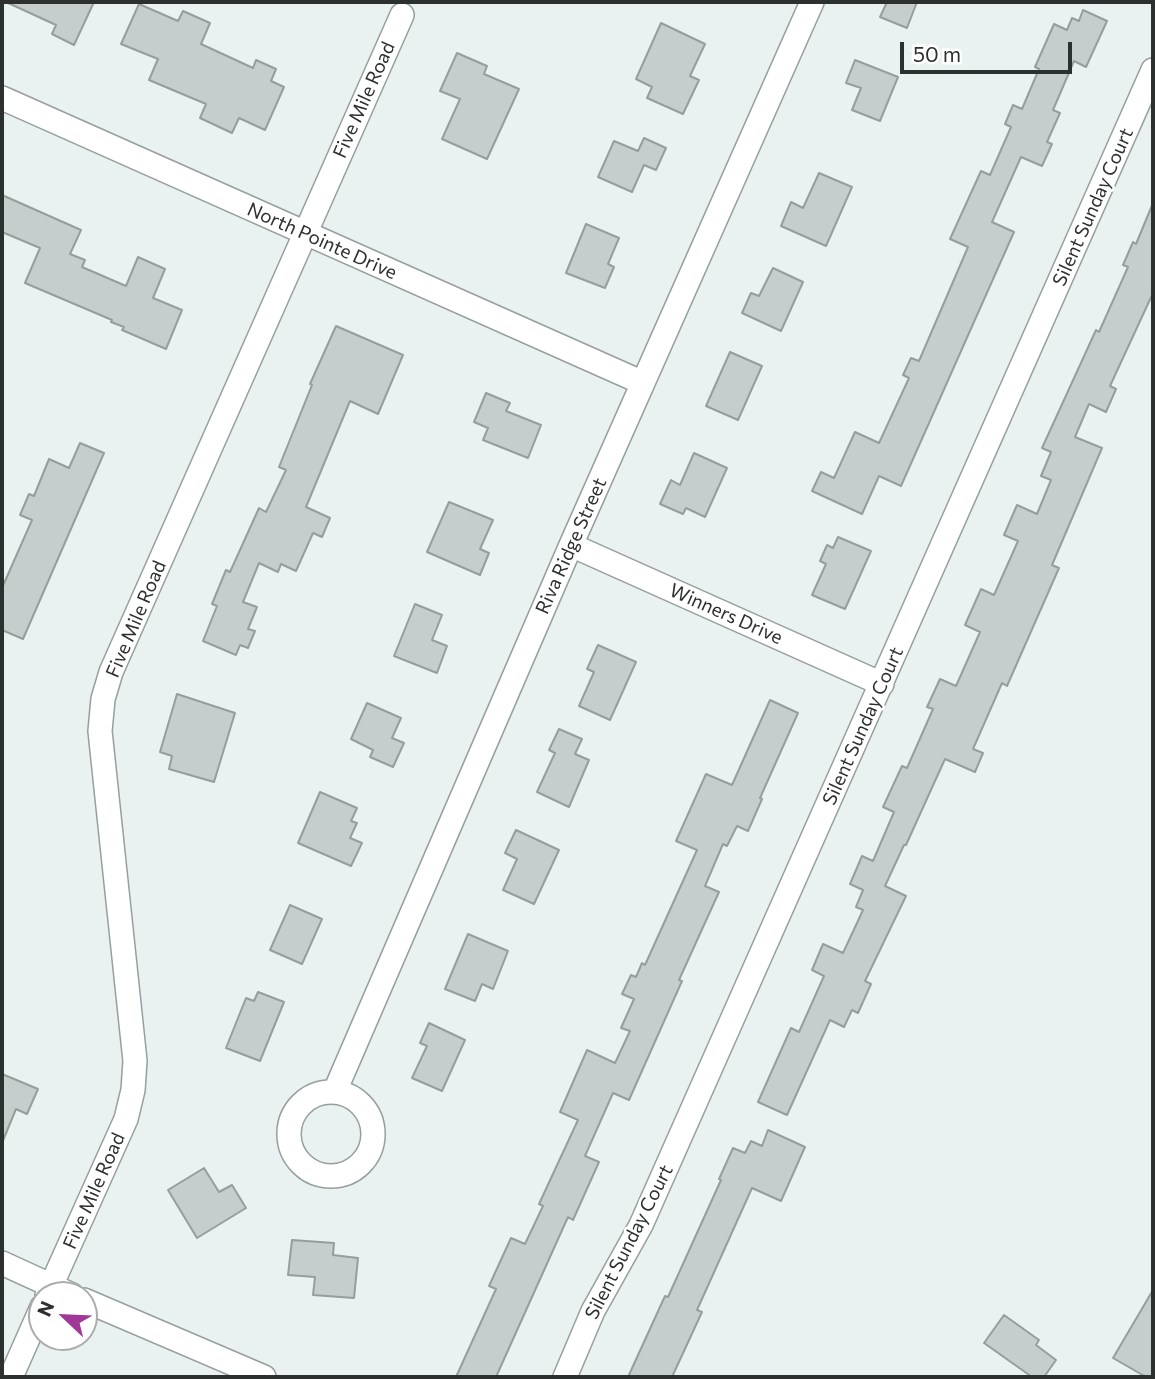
<!DOCTYPE html>
<html>
<head>
<meta charset="utf-8">
<style>
  body { margin:0 }
  #map { position:relative; width:1155px; height:1379px; overflow:hidden; background:#e9f2f0; font-family:Commissioner,sans-serif }
  canvas { display:block }
  .frame { position:absolute; inset:0; border:4px solid #2c302f; pointer-events:none }
  .north { position:absolute; left:28px; top:1281px; width:70px; height:70px; box-sizing:border-box; background:#fff; border:2px solid #abacac; border-radius:50%; rotate:293deg; font-size:19px; font-weight:700; line-height:28px; text-align:center; color:#2c302f }
  .north::after { content:''; display:block; margin:auto; width:24px; height:32px; background:#a03799; clip-path:polygon(50% 0,100% 100%,50% 72%,0 100%) }
  .scale { position:absolute; left:900px; top:42px; width:172px; height:32px; box-sizing:border-box; border:4px solid #2c302f; border-top:0; padding-left:9px; font-size:21px; line-height:24px; white-space:nowrap; color:#2c302f; -webkit-text-stroke:5px #fff; paint-order:stroke }
</style>
</head>
<body>
<div id="map">
<canvas width="1155" height="1379"></canvas>
<div class="frame"></div>
<div class="north">N</div>
<div class="scale">50 m</div>
</div>
<script>
const ctx = document.querySelector('canvas').getContext('2d');
ctx.lineJoin = 'round';
function fillPath(path, color) {
  ctx.fillStyle = color;
  ctx.fill(path, 'evenodd');
}
function strokePath(path, color, width, dash) {
  ctx.strokeStyle = color;
  ctx.lineWidth = width;
  ctx.lineCap = dash ? 'butt' : 'round';
  ctx.setLineDash(dash || []);
  ctx.stroke(path);
}
function drawText(font, color, halo, rows, align = 'center') {
  ctx.font = font + ' Commissioner,sans-serif';
  ctx.lineWidth = 5;
  ctx.setLineDash([]);
  ctx.textBaseline = 'middle';
  ctx.strokeStyle = halo;
  ctx.fillStyle = color;
  for (const [text, x, y, turn = 0] of rows) {
    ctx.save();
    ctx.translate(x, y);
    ctx.rotate((+turn || 0) * Math.PI / 180);
    ctx.textAlign = isNaN(turn) ? turn : align;
    if (halo) ctx.strokeText(text, 0, 0);
    ctx.fillText(text, 0, 0);
    ctx.restore();
  }
}
const building = new Path2D(`
  M 6,2 L 94,2 L 74,45 L 52,34 L 56,25 Z
  M 887,2 L 917,2 L 907,28 L 880,17 Z
  M 139,4 L 178,21 L 183,11 L 210,23 L 201,44 L 253,68 L 256,60 L 276,69 L 271,81 L 284,87 L 265,130 L 239,118 L 232,133 L 200,118 L 206,104 L 149,80 L 158,59 L 121,44 Z
  M 1083,10 L 1107,21 L 1086,67 L 1074,61 L 1053,110 L 1060,113 L 1047,142 L 1052,144 L 1042,166 L 1021,157 L 992,222 L 1014,232 L 901,486 L 879,476 L 862,514 L 812,491 L 821,472 L 834,478 L 855,432 L 879,443 L 909,378 L 903,375 L 911,358 L 919,361 L 968,247 L 950,239 L 981,171 L 990,175 L 1011,127 L 1005,124 L 1013,105 L 1022,109 L 1039,69 L 1035,67 L 1054,24 L 1067,30 L 1072,18 L 1079,21 Z
  M 661,23 L 705,44 L 690,76 L 699,80 L 683,114 L 647,98 L 652,87 L 636,79 Z
  M 457,53 L 487,66 L 484,74 L 519,89 L 487,159 L 442,139 L 460,99 L 440,91 Z
  M 855,60 L 898,77 L 880,121 L 852,110 L 861,88 L 846,83 Z
  M 644,138 L 666,148 L 656,170 L 644,165 L 632,192 L 598,177 L 614,141 L 638,151 Z
  M 819,173 L 852,187 L 826,246 L 781,226 L 791,202 L 803,208 Z
  M 2,195 L 81,230 L 70,254 L 85,260 L 82,267 L 126,286 L 138,257 L 165,269 L 153,298 L 182,310 L 166,349 L 122,330 L 124,327 L 111,322 L 112,320 L 25,283 L 40,248 L 2,232 Z
  M 1153,203 L 1153,293 L 1110,386 L 1116,389 L 1106,412 L 1089,404 L 1075,437 L 1102,448 L 1052,565 L 1059,568 L 1007,686 L 1002,683 L 973,749 L 983,753 L 975,772 L 945,759 L 906,845 L 904,845 L 885,886 L 906,896 L 865,981 L 871,984 L 858,1013 L 852,1010 L 844,1027 L 830,1020 L 787,1115 L 758,1102 L 791,1028 L 799,1032 L 824,976 L 812,970 L 823,944 L 843,953 L 863,910 L 856,907 L 863,890 L 850,884 L 862,856 L 873,861 L 894,812 L 883,807 L 902,766 L 907,768 L 933,709 L 927,707 L 940,679 L 956,686 L 980,632 L 965,625 L 981,589 L 994,595 L 1018,541 L 1004,535 L 1017,505 L 1037,514 L 1051,480 L 1041,476 L 1051,452 L 1042,448 L 1096,330 L 1099,332 L 1128,267 L 1123,265 L 1133,242 L 1136,244 Z
  M 586,224 L 619,238 L 608,264 L 614,267 L 605,288 L 566,273 Z
  M 773,268 L 803,282 L 781,331 L 742,313 L 751,293 L 759,296 Z
  M 336,326 L 403,355 L 378,414 L 350,401 L 306,507 L 330,518 L 322,537 L 313,533 L 296,571 L 281,564 L 278,572 L 259,563 L 243,602 L 257,607 L 248,629 L 255,631 L 248,648 L 240,645 L 236,655 L 203,641 L 217,606 L 212,604 L 226,570 L 230,572 L 259,508 L 266,512 L 286,470 L 279,467 L 312,385 L 310,384 Z
  M 730,352 L 762,366 L 738,420 L 706,406 Z
  M 486,393 L 510,403 L 506,411 L 541,425 L 528,458 L 483,440 L 488,428 L 474,422 Z
  M 80,443 L 104,453 L 23,639 L 2,630 L 2,588 L 32,520 L 20,515 L 29,494 L 34,496 L 49,459 L 69,468 Z
  M 694,453 L 727,468 L 705,517 L 686,508 L 683,514 L 660,504 L 671,480 L 680,485 Z
  M 449,502 L 493,520 L 480,549 L 489,553 L 480,575 L 427,552 Z
  M 838,537 L 871,551 L 845,609 L 812,595 L 826,564 L 820,561 L 827,545 L 833,548 Z
  M 415,604 L 442,615 L 432,640 L 447,646 L 437,673 L 394,656 Z
  M 598,645 L 636,662 L 610,720 L 579,706 L 594,672 L 587,669 Z
  M 177,694 L 235,713 L 214,782 L 169,769 L 172,756 L 160,752 Z
  M 770,700 L 798,713 L 760,798 L 762,799 L 748,831 L 737,826 L 727,846 L 723,844 L 705,886 L 719,892 L 679,980 L 682,981 L 629,1100 L 613,1093 L 585,1156 L 599,1162 L 573,1220 L 568,1217 L 496,1377 L 456,1377 L 496,1289 L 489,1286 L 511,1238 L 525,1244 L 543,1206 L 539,1204 L 578,1120 L 560,1112 L 587,1050 L 615,1063 L 630,1031 L 621,1028 L 634,999 L 622,994 L 631,975 L 636,977 L 642,963 L 645,965 L 697,850 L 676,841 L 706,774 L 732,785 Z
  M 367,703 L 401,718 L 392,738 L 404,743 L 393,767 L 370,757 L 373,750 L 351,739 Z
  M 559,729 L 582,739 L 575,754 L 589,760 L 569,807 L 537,792 L 555,753 L 549,750 Z
  M 320,792 L 357,808 L 351,821 L 357,823 L 350,838 L 362,843 L 351,866 L 298,843 Z
  M 516,830 L 559,850 L 534,904 L 503,890 L 517,859 L 505,853 Z
  M 290,905 L 322,919 L 302,964 L 270,950 Z
  M 468,934 L 508,951 L 493,989 L 482,984 L 475,1001 L 445,989 Z
  M 258,992 L 284,1002 L 260,1061 L 226,1048 L 246,998 L 254,1001 Z
  M 429,1023 L 465,1040 L 442,1091 L 412,1078 L 427,1046 L 420,1043 Z
  M 2,1074 L 38,1089 L 27,1114 L 16,1109 L 2,1143 Z
  M 768,1130 L 805,1147 L 781,1201 L 752,1188 L 697,1310 L 702,1312 L 672,1377 L 628,1377 L 665,1296 L 668,1297 L 721,1180 L 719,1179 L 733,1148 L 745,1153 L 751,1141 L 762,1146 Z
  M 204,1168 L 219,1192 L 232,1185 L 246,1208 L 197,1238 L 168,1190 Z
  M 292,1240 L 334,1243 L 333,1255 L 358,1258 L 354,1298 L 313,1295 L 315,1277 L 288,1275 Z
  M 1153,1290 L 1153,1377 L 1146,1377 L 1113,1358 Z
  M 1004,1315 L 1039,1340 L 1036,1345 L 1056,1360 L 1044,1377 L 1032,1377 L 984,1343 Z`);
const street = new Path2D(`
  M 2,98 L 643,383
  M 571,545 L 882,684
  M 335,1091 L 571,545 L 812,2
  M289 1134a42 42 0 1 1 84 0a42 42 0 1 1-84 0Z
  M 2,1263 L 72,1295
  M 47,1295 L 126,1119 L 133,1090 L 135,1061 L 100,731 L 103,699 L 111,672 L 402,15
  M 84,1300 L 264,1377
  M 11,1377 L 42,1307
  M 565,1377 L 593,1311 L 641,1225 L 1153,70`);
const streetNames = [
  ["Five Mile Road",364,100,-66],
  ["Silent Sunday Court",1093,207,-66],
  ["North Pointe Drive",322,241,24],
  ["Riva Ridge Street",571,546,-66],
  ["Winners Drive",726,614,24],
  ["Five Mile Road",136,619,-67],
  ["Silent Sunday Court",863,726,-66],
  ["Five Mile Road",94,1191,-66],
  ["Silent Sunday Court",629,1242,-63]
];
fillPath(building, '#c5cecc');
strokePath(building, '#969e9c', 2);
strokePath(street, '#969f9d', 26);
strokePath(street, '#fff', 23);
drawText('19px', '#2c302f', '#fff', streetNames);
</script>
</body>
</html>
